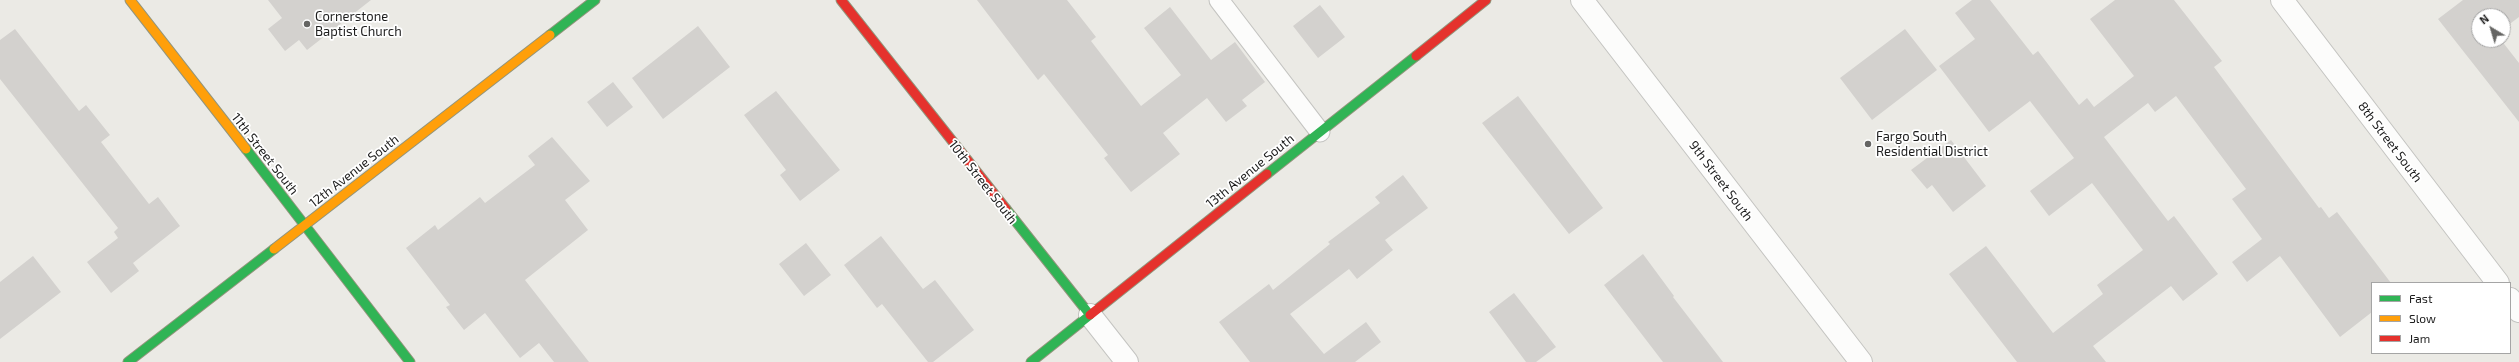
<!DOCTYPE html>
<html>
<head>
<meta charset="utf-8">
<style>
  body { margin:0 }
  #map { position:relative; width:2519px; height:362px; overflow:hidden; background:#ebeae5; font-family:"Exo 2",sans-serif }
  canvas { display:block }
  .legend { position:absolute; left:2371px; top:282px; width:140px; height:72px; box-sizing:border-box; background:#fff; border:1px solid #a5a5a5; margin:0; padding:5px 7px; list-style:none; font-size:12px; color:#1d1d1d }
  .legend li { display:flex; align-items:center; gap:8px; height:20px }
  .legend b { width:20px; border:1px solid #a5a5a5 }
  .north { position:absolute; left:2471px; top:8px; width:40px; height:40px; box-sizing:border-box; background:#fff; border:1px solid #a5a5a5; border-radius:50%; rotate:322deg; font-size:11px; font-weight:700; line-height:16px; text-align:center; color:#1d1d1d }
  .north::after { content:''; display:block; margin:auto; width:14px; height:18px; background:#656563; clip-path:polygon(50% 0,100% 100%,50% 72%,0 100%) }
</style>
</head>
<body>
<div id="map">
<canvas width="2519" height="362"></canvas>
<ul class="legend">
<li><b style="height:5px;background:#30b455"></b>Fast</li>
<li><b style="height:5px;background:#ff9f0a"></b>Slow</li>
<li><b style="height:5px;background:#e5322d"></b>Jam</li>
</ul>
<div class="north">N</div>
</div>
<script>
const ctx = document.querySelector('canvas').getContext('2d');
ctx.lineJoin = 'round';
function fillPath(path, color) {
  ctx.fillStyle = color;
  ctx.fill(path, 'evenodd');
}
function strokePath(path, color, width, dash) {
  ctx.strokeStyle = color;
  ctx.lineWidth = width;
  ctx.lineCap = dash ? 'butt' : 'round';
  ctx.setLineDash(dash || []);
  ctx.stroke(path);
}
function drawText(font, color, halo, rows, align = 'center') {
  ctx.font = font + ' "Exo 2",sans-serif';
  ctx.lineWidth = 3.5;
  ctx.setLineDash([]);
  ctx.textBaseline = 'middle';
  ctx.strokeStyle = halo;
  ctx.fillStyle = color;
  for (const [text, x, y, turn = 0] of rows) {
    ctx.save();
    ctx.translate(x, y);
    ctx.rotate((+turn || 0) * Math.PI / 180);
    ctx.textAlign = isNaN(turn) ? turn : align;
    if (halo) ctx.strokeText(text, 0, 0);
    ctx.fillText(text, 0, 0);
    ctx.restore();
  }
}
const building = new Path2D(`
  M 268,0 L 371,0 L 307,50 L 299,40 L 285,51 L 268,29 L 282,18 Z
  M 977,0 L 1067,0 L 1096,37 L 1091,41 L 1141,106 L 1181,75 L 1144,28 L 1170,7 L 1211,60 L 1235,42 L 1265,82 L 1242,100 L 1247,106 L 1226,122 L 1207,98 L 1163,133 L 1180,154 L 1131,192 L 1104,158 L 1108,155 L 1044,74 L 1038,80 Z
  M 1972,0 L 1990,0 L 2033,55 L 2038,51 L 2079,105 L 2087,98 L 2094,107 L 2134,76 L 2090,19 L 2115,0 L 2174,0 L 2222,61 L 2214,67 L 2319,208 L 2321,207 L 2329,218 L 2337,212 L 2391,283 L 2372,283 L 2372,312 L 2340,337 L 2280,256 L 2247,282 L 2232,262 L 2262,239 L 2232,199 L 2246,189 L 2176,96 L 2155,112 L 2148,103 L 2104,137 L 2168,221 L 2174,216 L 2218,274 L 2183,301 L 2171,286 L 2093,346 L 2106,362 L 2017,362 L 1949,274 L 1986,246 L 2053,333 L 2103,294 L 2097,285 L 2143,250 L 2092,183 L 2049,216 L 2030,191 L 2074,158 L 2030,101 L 1989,132 L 1939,66 L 1975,39 L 1955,13 Z
  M 2463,0 L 2519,0 L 2519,17 L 2503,29 L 2503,16 L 2479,16 L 2479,40 L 2501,40 L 2519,63 L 2519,122 L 2438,19 Z
  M 1320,5 L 1345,37 L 1318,58 L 1293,26 Z
  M 698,26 L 730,67 L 663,119 L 632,78 Z
  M 15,29 L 79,111 L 86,105 L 110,135 L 101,142 L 149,204 L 158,197 L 180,226 L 133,263 L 139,271 L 111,293 L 87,262 L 118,238 L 114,232 L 118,228 L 0,79 L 0,40 Z
  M 1905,29 L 1937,70 L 1872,120 L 1840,78 Z
  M 613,82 L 633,107 L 607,127 L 587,102 Z
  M 776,91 L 840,170 L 800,201 L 780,175 L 786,170 L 744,115 Z
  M 1518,96 L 1603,208 L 1569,234 L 1482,123 Z
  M 552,137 L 590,181 L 565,200 L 588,230 L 525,280 L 589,362 L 554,362 L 539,343 L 520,358 L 485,313 L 464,330 L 446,307 L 450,305 L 406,248 L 435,225 L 438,230 L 480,197 L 485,203 L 535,165 L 528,156 Z
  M 1951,140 L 1986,186 L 1953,212 L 1932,185 L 1927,189 L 1911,170 Z
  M 1403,175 L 1428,208 L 1385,240 L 1393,250 L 1357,279 L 1349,269 L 1290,314 L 1324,354 L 1366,322 L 1381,342 L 1355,362 L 1250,362 L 1219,322 L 1269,284 L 1273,290 L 1330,244 L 1328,242 L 1380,203 L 1375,197 Z
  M 881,236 L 923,289 L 935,280 L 974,330 L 933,362 L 928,362 L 882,304 L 877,308 L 844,265 Z
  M 806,243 L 831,275 L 804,296 L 779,264 Z
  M 1643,254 L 1674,296 L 1673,297 L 1723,362 L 1663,362 L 1604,285 Z
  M 33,256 L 61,292 L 0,339 L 0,282 Z
  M 1514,293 L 1556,347 L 1536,362 L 1526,362 L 1489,312 Z`);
const lane = new Path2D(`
  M 1219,0 L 1320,132`);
const street = new Path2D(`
  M 1582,0 L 1861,362
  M 2282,0 L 2498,283
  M 2510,299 L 2519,311
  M 1090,315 L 1127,362`);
const fast = new Path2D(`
  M 550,35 L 595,0
  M 246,149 L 410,362
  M 1267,174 L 1416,56
  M 1006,209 L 1090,315 L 1031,362
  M 128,362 L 274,249`);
const slow = new Path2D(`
  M 130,0 L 246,149
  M 274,249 L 550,35`);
const jam = new Path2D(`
  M 841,0 L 1006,209
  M 1416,56 L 1486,0
  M 1090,315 L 1267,174`);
const markers = [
  [307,24,4,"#656563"],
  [1868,144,4,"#656563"]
];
const poiNames = [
  ["Cornerstone",315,17],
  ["Baptist Church",315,32],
  ["Fargo South",1876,137],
  ["Residential District",1876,152]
];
const streetNames = [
  ["8th Street South",2390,142,53],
  ["11th Street South",265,154,52],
  ["12th Avenue South",354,171,-38],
  ["13th Avenue South",1250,171,-39],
  ["9th Street South",1721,181,53],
  ["10th Street South",983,182,52]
];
fillPath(building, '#d3d1ce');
strokePath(lane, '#c4c4c1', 21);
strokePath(street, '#c4c4c1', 24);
strokePath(fast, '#92957c', 11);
strokePath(slow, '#92957c', 11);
strokePath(jam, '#92957c', 11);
strokePath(lane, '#fcfcfb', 19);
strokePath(street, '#fcfcfb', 22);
strokePath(fast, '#30b455', 9);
strokePath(slow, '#ff9f0a', 9);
strokePath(jam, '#e5322d', 9);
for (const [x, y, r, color] of markers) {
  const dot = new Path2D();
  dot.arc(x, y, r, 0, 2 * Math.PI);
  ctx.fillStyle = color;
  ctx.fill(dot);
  strokePath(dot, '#fff', 1.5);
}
drawText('13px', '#1d1d1d', '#fff', poiNames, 'left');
drawText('13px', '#1d1d1d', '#fff', streetNames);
</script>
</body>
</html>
